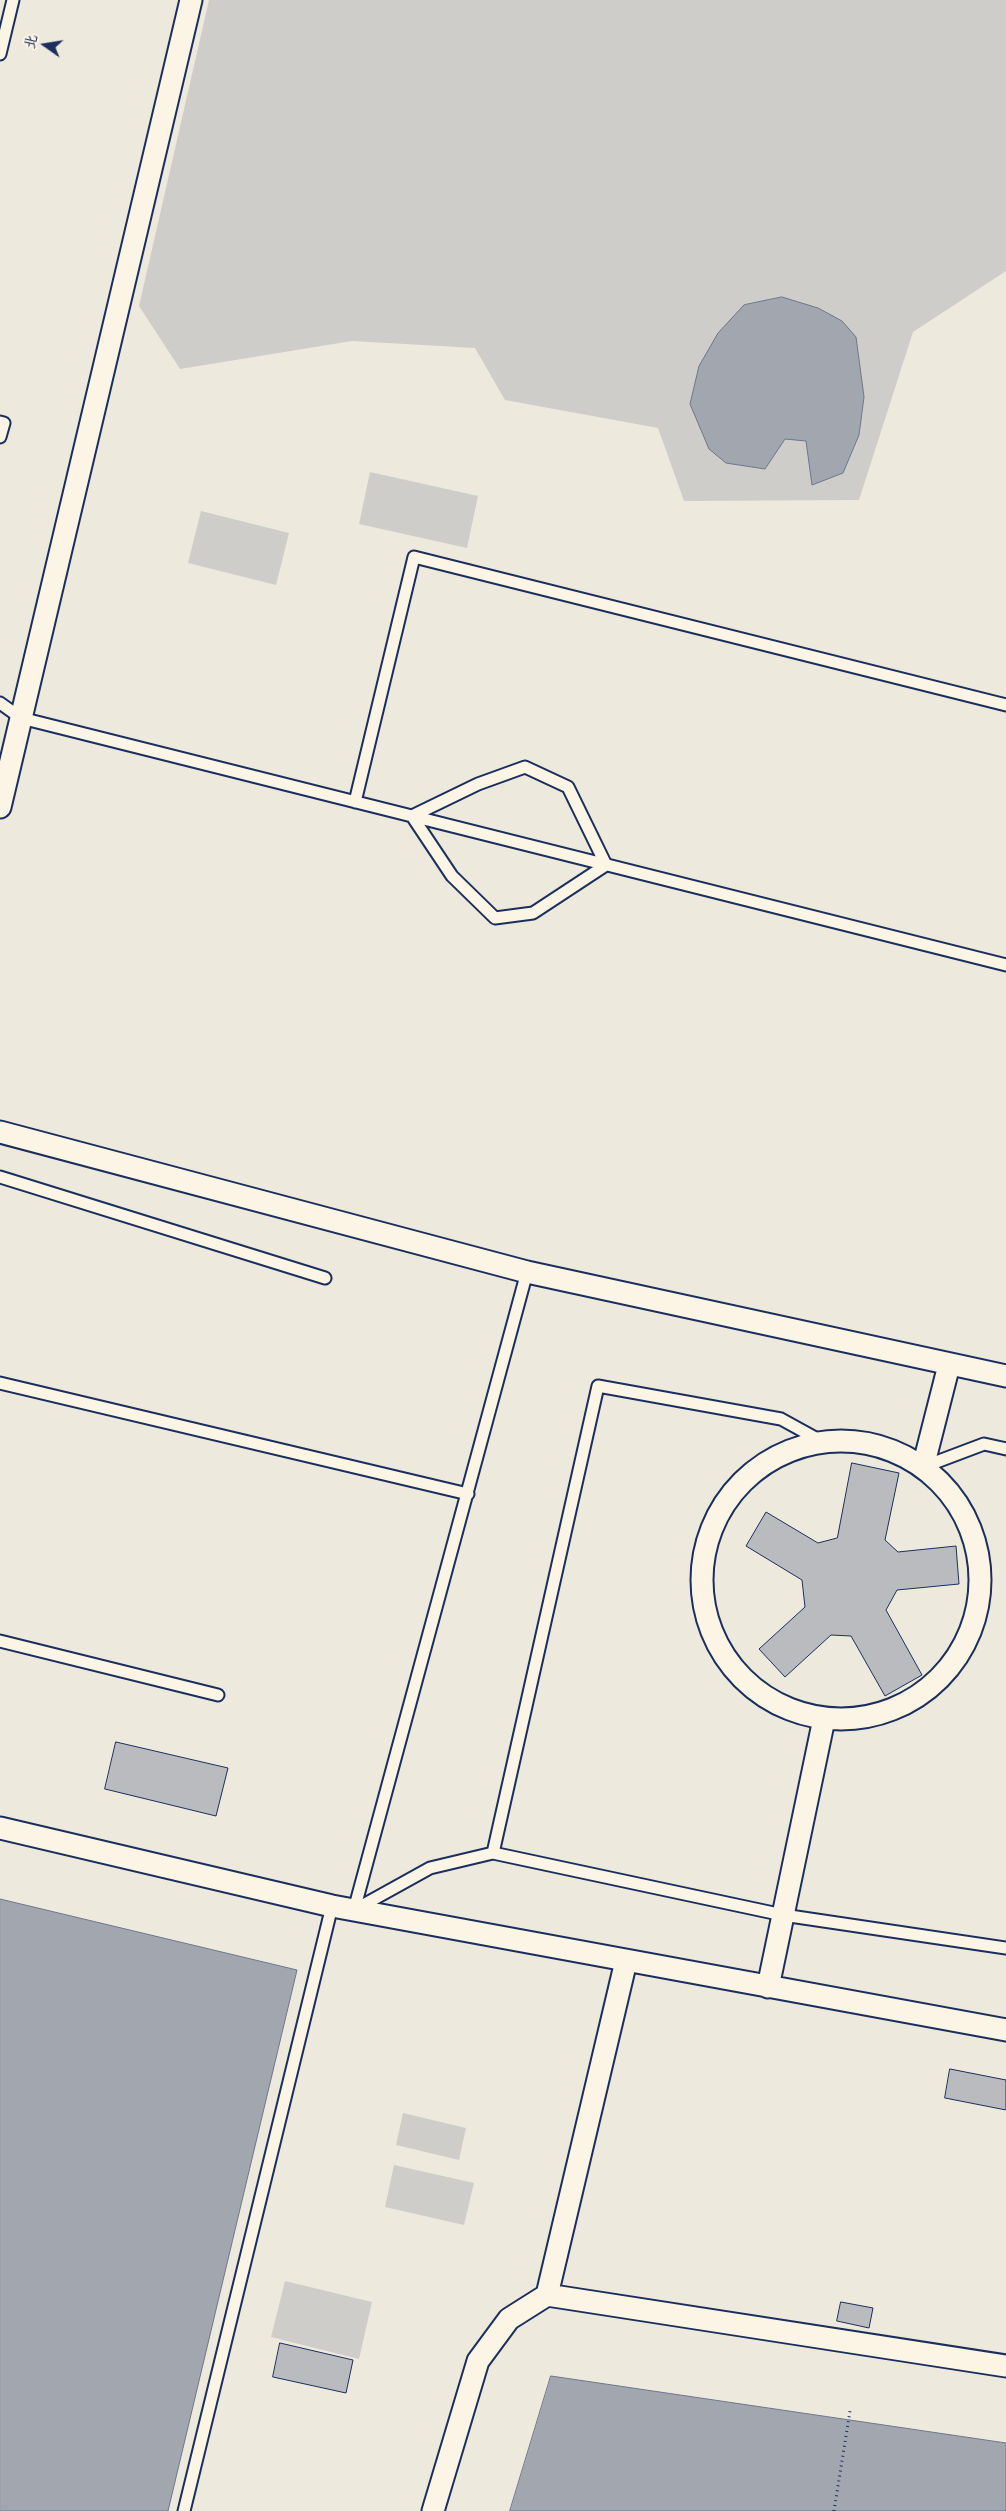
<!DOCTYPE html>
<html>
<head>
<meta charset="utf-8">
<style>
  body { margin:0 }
  #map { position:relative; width:1006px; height:2511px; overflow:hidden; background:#eee9dd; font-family:"Patrick Hand","LXGW WenKai TC",sans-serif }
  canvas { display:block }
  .north { position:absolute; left:20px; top:20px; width:50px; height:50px; -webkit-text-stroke:4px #fcf5e5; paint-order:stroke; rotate:283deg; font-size:14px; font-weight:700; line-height:20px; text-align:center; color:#1b2f5e }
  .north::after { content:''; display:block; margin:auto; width:18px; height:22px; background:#1b2f5e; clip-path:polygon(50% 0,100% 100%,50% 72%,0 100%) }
</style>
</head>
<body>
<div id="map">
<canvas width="1006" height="2511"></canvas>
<div class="north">北</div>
</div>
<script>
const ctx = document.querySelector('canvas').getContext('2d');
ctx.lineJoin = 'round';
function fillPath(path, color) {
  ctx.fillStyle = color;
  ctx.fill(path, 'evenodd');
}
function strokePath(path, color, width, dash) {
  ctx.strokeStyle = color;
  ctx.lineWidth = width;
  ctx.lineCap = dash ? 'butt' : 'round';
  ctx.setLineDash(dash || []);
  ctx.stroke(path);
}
const green = new Path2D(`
  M 209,0 L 1006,0 L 1006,271 L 913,332 L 859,500 L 684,501 L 658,428 L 505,400 L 475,348 L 352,341 L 180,369 L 139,306 Z
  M 370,472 L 478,496 L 467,548 L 359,524 Z
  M 201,511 L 289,533 L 276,585 L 188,563 Z
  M 403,2113 L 466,2128 L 459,2160 L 396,2145 Z
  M 394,2165 L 474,2183 L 464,2225 L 385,2207 Z
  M 285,2281 L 372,2302 L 359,2359 L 271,2337 Z`);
const water = new Path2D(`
  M 782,297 L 818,308 L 842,321 L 856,337 L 864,397 L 859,435 L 843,473 L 812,485 L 806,441 L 785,439 L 765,469 L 726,463 L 709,449 L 690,404 L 699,366 L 718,333 L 744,305 Z
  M 0,1899 L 297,1970 L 168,2511 L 0,2511 Z
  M 551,2376 L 1006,2443 L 1006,2511 L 510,2511 Z`);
const building = new Path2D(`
  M 852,1463 L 899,1473 L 885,1540 L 898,1552 L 956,1546 L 959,1584 L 897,1590 L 886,1610 L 922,1675 L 885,1696 L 851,1636 L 831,1635 L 785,1677 L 759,1649 L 805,1607 L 802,1580 L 746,1546 L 766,1512 L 818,1543 L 837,1538 Z
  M 116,1742 L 228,1768 L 216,1816 L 105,1789 Z
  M 950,2069 L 1006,2080 L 1006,2110 L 945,2098 Z
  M 841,2302 L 873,2308 L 869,2328 L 837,2321 Z
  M 280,2343 L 353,2360 L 346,2393 L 273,2377 Z`);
const path = new Path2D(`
  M 834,2511 L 850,2411`);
const lane = new Path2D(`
  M 0,54 L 13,0
  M 0,422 L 4,423 L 0,437
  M 0,703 L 21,718 L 1006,965
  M 525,767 L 568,787 L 606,865 L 533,913 L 495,918 L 452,876 L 412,816 L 478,784 Z
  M 355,802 L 414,557 L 1006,705
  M 0,1177 L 325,1278
  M 0,1383 L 468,1494
  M 923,1467 L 984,1444 L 1006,1449
  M 0,1641 L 218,1695
  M 493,1853 L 598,1386 L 781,1419 L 821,1441
  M 356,1909 L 430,1868 L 493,1853 L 783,1915 L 1006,1948
  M 354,1910 L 527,1272
  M 184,2511 L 332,1906`);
const street = new Path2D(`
  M 0,807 L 191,0
  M 0,1132 L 527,1272 L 1006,1376
  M702 1580a139 139 0 1 1 278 0a139 139 0 1 1-278 0Z
  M 923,1467 L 949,1365
  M 0,1828 L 332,1906 L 1006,2030
  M 626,1961 L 547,2295 L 1006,2366
  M 768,1987 L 824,1719
  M 433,2511 L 478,2361 L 509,2319 L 547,2295`);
fillPath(green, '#cfcdca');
fillPath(water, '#a2a7af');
strokePath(water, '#6c778f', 1);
fillPath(building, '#babbbe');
strokePath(building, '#1b2f5e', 1);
strokePath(lane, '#1b2f5e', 15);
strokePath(street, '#1b2f5e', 25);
strokePath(path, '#1b2f5e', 3, [1, 4]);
strokePath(lane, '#fcf5e5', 11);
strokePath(street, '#fcf5e5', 21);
</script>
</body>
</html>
